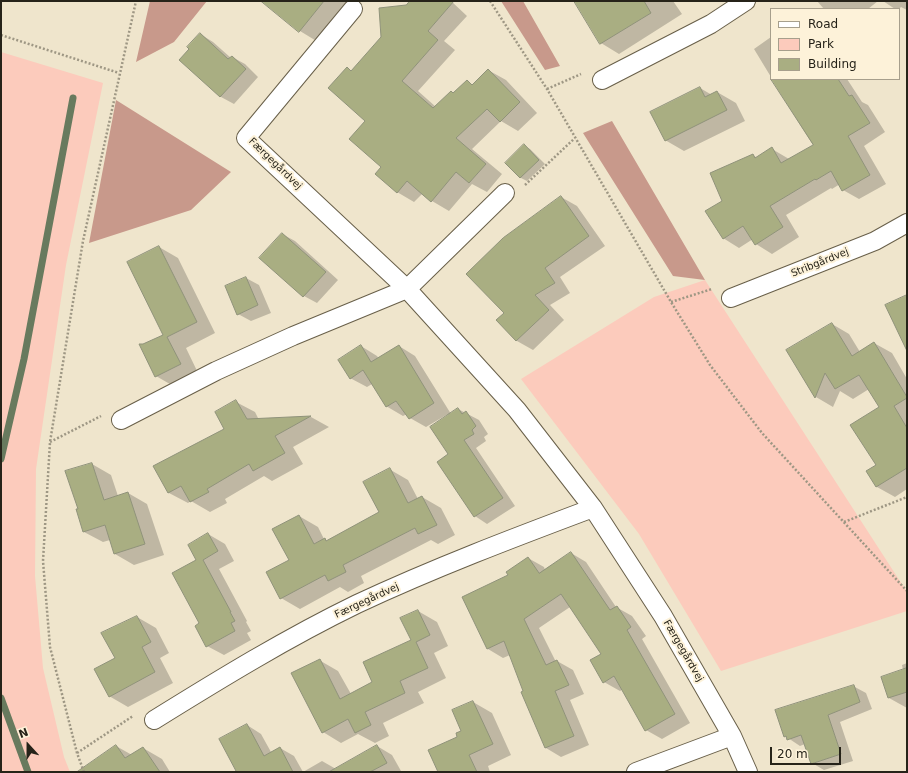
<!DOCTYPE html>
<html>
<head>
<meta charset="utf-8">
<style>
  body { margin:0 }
  #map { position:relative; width:908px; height:773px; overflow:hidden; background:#efe5cc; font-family:"DejaVu Sans",sans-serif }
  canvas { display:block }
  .frame { position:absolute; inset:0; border:2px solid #262319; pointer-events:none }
  .legend { position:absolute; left:770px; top:8px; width:130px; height:72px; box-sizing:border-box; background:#fdf2d9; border:1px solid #a79f8c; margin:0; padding:5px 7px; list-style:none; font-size:12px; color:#262319 }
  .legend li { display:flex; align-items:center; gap:8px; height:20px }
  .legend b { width:20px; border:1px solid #a79f8c }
  .north { position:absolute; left:8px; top:725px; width:40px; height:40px; -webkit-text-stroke:3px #fdf2d9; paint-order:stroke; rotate:339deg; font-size:11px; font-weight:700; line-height:16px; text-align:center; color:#262319 }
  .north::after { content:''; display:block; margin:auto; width:14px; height:18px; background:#262319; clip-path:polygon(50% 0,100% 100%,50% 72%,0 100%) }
  .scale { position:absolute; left:770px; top:747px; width:71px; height:18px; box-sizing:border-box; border:2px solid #262319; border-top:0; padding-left:5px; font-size:12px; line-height:14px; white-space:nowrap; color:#262319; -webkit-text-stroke:3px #fdf2d9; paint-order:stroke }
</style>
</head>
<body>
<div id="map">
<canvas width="908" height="773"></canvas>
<div class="frame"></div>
<ul class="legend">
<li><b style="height:5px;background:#fff"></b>Road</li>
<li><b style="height:11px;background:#fccbbc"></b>Park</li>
<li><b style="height:11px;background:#a9ae82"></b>Building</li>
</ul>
<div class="north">N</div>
<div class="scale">20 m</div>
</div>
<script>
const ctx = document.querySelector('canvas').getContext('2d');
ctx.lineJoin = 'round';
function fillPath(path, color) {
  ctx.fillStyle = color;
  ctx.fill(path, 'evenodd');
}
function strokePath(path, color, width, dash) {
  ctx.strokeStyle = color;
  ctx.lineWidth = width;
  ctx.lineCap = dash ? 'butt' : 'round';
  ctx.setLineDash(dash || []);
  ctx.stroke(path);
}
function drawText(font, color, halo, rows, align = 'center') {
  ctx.font = font + ' "DejaVu Sans",sans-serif';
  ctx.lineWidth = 4;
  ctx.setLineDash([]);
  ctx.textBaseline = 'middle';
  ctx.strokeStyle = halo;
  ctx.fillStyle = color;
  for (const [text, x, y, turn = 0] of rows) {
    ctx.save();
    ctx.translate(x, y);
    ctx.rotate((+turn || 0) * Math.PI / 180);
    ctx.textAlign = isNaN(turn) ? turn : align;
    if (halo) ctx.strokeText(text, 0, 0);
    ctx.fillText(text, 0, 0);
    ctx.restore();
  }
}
const green = new Path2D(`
  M 1,52 L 103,83 L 66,265 L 36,469 L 35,576 L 43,668 L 64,757 L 70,772 L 1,772 Z
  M 705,280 L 907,592 L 907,611 L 721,671 L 639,534 L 521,379 L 654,297 Z`);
const forest = new Path2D(`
  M 150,1 L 207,1 L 174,42 L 136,62 Z
  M 501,1 L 523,1 L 560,66 L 545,70 Z
  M 116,100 L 231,172 L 191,210 L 89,243 Z
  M 612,121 L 705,280 L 673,276 L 583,133 Z`);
const shadow = new Path2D(`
  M 262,1 L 351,1 L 318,42 L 300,31 Z
  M 411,1 L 451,1 L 467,16 L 444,41 L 455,50 L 418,91 L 436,107 L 453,94 L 467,81 L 473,85 L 488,70 L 506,80 L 537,113 L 518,131 L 501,121 L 472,149 L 502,174 L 487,192 L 472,184 L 449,211 L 432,201 L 423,193 L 414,202 L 397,192 L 382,167 L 352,72 L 382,37 Z
  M 575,1 L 673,1 L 682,14 L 619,54 L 601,43 Z
  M 817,1 L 878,1 L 868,9 L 824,9 Z
  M 883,1 L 907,1 L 907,10 L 901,7 L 899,9 L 895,9 Z
  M 200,34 L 213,42 L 231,58 L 232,57 L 245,64 L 258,77 L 234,104 L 221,97 L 181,60 L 191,49 Z
  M 771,37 L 771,77 L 754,49 Z
  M 773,79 L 847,79 L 862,102 L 868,105 L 885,132 L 864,146 L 886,184 L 859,199 L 843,190 L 840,184 L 832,189 L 831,188 L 786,215 L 799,237 L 772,254 L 756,244 L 753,239 L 739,248 L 723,238 L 723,201 L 753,155 L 757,158 L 772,149 L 789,159 L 814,145 Z
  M 700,88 L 712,95 L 717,92 L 736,103 L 745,121 L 684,151 L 665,140 Z
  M 524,146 L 530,149 L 545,164 L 527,181 L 521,178 L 506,163 Z
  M 561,197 L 577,206 L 605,246 L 560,277 L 570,293 L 550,305 L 564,320 L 533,350 L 517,341 L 498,320 L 505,313 Z
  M 282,234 L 295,241 L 338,280 L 317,303 L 304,296 L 261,258 Z
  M 159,247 L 178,258 L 215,333 L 186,348 L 199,375 L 175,387 L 156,376 L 164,335 Z
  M 246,278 L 259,285 L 271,313 L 251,321 L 238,314 Z
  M 832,324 L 849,334 L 860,352 L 874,343 L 892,353 L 907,379 L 907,489 L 895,497 L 877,487 L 868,471 L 877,465 L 880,407 L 869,389 L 853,399 L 840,391 L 833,407 L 816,397 L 788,350 Z
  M 361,346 L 377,356 L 379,359 L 399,346 L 415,356 L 451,414 L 458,409 L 479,420 L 488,434 L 484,437 L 486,441 L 476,448 L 515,506 L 487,524 L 475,516 L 450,455 L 448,414 L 426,427 L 410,418 L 407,414 L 403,416 L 386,406 L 372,384 L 367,387 L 350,378 Z
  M 236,402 L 255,412 L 259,420 L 311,417 L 329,427 L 293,447 L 303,464 L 272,481 L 264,476 L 225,499 L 227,503 L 210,512 L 191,501 L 188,503 L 169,493 L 155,466 L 226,429 Z
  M 92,464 L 111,475 L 118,496 L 128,493 L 147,504 L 164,555 L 134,565 L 115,554 L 110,540 L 103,542 L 84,532 L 79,509 Z
  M 389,469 L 408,480 L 418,499 L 422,497 L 441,508 L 455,535 L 438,544 L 431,540 L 361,576 L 364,583 L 348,592 L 340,587 L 300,609 L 281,598 L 299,516 L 318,527 L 324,539 L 327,541 L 380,513 Z
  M 208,534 L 225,544 L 234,561 L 219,569 L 247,621 L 246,622 L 251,631 L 247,633 L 251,640 L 224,655 L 207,646 L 201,624 L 197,561 Z
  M 571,553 L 586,562 L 616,607 L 632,616 L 646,636 L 642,639 L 690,723 L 662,739 L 646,730 L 623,689 L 620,691 L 604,682 L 602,654 L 570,607 L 539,628 L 556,662 L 557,661 L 573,670 L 584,694 L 570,700 L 589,745 L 561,757 L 546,748 L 510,655 L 503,658 L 488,649 L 463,598 L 509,576 L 528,558 L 544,567 L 545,570 Z
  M 418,611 L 437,622 L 448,646 L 434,653 L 446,678 L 418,692 L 424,703 L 383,723 L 389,736 L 375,743 L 358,734 L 341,743 L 323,732 L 319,660 L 338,671 L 351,694 L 374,682 L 412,640 Z
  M 137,617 L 156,628 L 169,653 L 160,658 L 173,683 L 128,707 L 109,696 L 116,659 Z
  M 907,663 L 907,708 L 889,698 L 882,678 L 903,670 L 902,665 Z
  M 853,686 L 866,693 L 872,709 L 840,722 L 853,761 L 824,770 L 812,763 L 805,744 L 800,746 L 785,736 Z
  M 473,702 L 492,713 L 511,755 L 488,766 L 490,772 L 439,772 L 463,731 Z
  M 247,725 L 261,734 L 271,752 L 280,748 L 294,756 L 303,772 L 238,772 Z
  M 116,746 L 132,755 L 143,748 L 162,759 L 170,772 L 100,772 Z
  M 377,746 L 392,755 L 401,771 L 303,772 L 322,761 L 336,769 Z`);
const stream = new Path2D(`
  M 1,459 L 24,359 L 73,98
  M 1,698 L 28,772`);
const building = new Path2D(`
  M 261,1 L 324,1 L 299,32 Z
  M 410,1 L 454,1 L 428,31 L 438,40 L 402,81 L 433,108 L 451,91 L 453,93 L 467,80 L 472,85 L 488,69 L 520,102 L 500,122 L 487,109 L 456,138 L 486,164 L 469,183 L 456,172 L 431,202 L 407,181 L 397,193 L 375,174 L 381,167 L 349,139 L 365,121 L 328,88 L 347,67 L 351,71 L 381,37 L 379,8 L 406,5 Z
  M 574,1 L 644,1 L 651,13 L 600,44 Z
  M 200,33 L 228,59 L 232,56 L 246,69 L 220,97 L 179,60 L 189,49 L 187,47 Z
  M 771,79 L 838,79 L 849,96 L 852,95 L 870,123 L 848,136 L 870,175 L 842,191 L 831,171 L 816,180 L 815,179 L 770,206 L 783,227 L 755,245 L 743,226 L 723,239 L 705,211 L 722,201 L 710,173 L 753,154 L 755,158 L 772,147 L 781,163 L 813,145 Z
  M 700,87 L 705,97 L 717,91 L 727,110 L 665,141 L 650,112 Z
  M 524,144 L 539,160 L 520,178 L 505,163 Z
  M 561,196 L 589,236 L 545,268 L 555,283 L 535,295 L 549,310 L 516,341 L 496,320 L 504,313 L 466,274 L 503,238 Z
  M 282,233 L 326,272 L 303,297 L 259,258 Z
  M 159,246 L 197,322 L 167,337 L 181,364 L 155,377 L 139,344 L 143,344 L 163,335 L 127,262 Z
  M 246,277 L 258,305 L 237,315 L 225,286 Z
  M 907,295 L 907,351 L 885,305 Z
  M 832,323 L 852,356 L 874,342 L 907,397 L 907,398 L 894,406 L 907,428 L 907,468 L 876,487 L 866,471 L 876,465 L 850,425 L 879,407 L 859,375 L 835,389 L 825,373 L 815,398 L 786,350 Z
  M 361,345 L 371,362 L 399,345 L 434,403 L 409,419 L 396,401 L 386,407 L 363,370 L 350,379 L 338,360 Z
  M 236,400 L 247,419 L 311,416 L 275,436 L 285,453 L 253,471 L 249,464 L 207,489 L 209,492 L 190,502 L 181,486 L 168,493 L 153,466 L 224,429 L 215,412 Z
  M 458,408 L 462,414 L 466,411 L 476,426 L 472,430 L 474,434 L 464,440 L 503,498 L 474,517 L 437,462 L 448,454 L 430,427 Z
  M 92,463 L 104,500 L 128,492 L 145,544 L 114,554 L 105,525 L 83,532 L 76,509 L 78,509 L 65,471 Z
  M 390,468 L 408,503 L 422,496 L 437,525 L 418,534 L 415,528 L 343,565 L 346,572 L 328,581 L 325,575 L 280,599 L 266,572 L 289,560 L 272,529 L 299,515 L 314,544 L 325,538 L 326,541 L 379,512 L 363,482 Z
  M 208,533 L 218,551 L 203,560 L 231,612 L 230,612 L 235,621 L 231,623 L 235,631 L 206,647 L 195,626 L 199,623 L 172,573 L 196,560 L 188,545 Z
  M 571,552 L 610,610 L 617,606 L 631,627 L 627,630 L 675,714 L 645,731 L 614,676 L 603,683 L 590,660 L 601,654 L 561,594 L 524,619 L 546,665 L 557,660 L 569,685 L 555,691 L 574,736 L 545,748 L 521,692 L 523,691 L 504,641 L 487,649 L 462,597 L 508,575 L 506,572 L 528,557 L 539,573 Z
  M 418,610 L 430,635 L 416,642 L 428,668 L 400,681 L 405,693 L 365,712 L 371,725 L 355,733 L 348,719 L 322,733 L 291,673 L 320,659 L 340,699 L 372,682 L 363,662 L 411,640 L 400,618 Z
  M 137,616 L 151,642 L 142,647 L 155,672 L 109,697 L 94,669 L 115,658 L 101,633 Z
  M 907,668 L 907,692 L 888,698 L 881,677 Z
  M 854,685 L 860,702 L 828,715 L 841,754 L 811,764 L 801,735 L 787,740 L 786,736 L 784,737 L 775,710 Z
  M 473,701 L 493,744 L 469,755 L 477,772 L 438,772 L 428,750 L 457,737 L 456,733 L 461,731 L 452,710 Z
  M 247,724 L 264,756 L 280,747 L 293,772 L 234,772 L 236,771 L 219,739 Z
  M 116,745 L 125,758 L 143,747 L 160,772 L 77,772 Z
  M 377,745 L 387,763 L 370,772 L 329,772 Z`);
const path = new Path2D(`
  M 490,1 L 547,89 L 671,302 L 710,365 L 762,433 L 907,591
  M 1,35 L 119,73
  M 547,89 L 581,74
  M 525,185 L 575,138
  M 671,302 L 712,289
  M 50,442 L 101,416
  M 844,522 L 907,497
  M 77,753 L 133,716
  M 84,772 L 77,753 L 50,647 L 43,561 L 50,442 L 83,241 L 136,1`);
const street = new Path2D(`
  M 353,9 L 246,138 L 407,289 L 517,410 L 593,508 L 663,616 L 732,736 L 748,772
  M 602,80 L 711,24 L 746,1
  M 731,298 L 875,241 L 907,223
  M 121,420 L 216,371 L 293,336 L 407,289 L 505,193
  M 154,720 C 220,679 287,638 357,604 C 434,568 513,538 593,508
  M 636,772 L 732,736`);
const streetNames = [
  ["Færgegårdvej",275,164,44],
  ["Stribgårdvej",820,263,-22],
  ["Færgegårdvej",367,601,-25],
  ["Færgegårdvej",683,651,60]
];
fillPath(green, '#fccbbc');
fillPath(forest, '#c8998b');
fillPath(shadow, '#0003');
strokePath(stream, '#687a5e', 7);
fillPath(building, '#a9ae82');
strokePath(building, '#8f927a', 1);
strokePath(street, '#685f49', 20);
strokePath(path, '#9e9784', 2.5, [2, 2]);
strokePath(street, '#fff', 18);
drawText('10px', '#262319', '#fdf2d9', streetNames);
</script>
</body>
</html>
